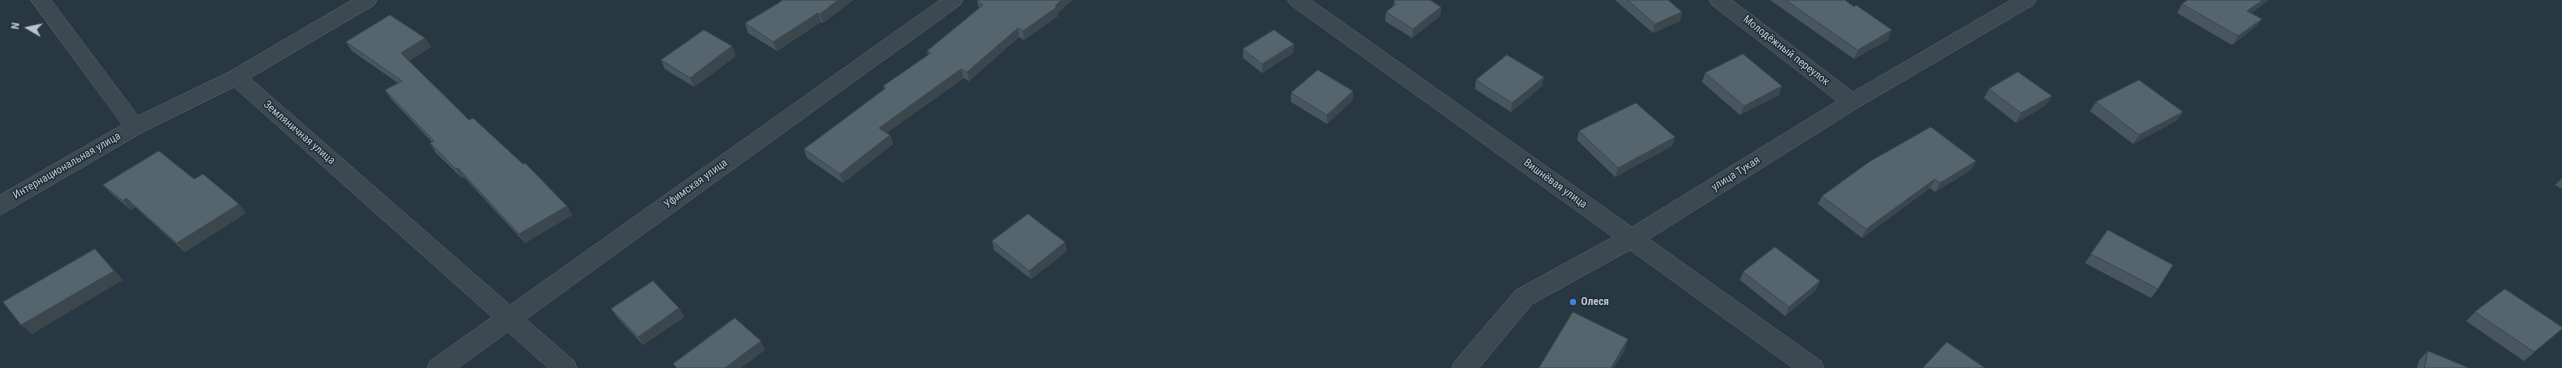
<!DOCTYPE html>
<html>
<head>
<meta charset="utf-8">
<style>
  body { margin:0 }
  #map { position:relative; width:2562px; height:368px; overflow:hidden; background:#283842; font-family:"Roboto Condensed",sans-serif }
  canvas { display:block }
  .north { position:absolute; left:8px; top:8px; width:40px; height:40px; -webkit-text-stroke:3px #212e37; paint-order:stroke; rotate:279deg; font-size:11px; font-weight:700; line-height:16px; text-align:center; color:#bac4cb }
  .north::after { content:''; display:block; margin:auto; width:14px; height:18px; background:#bac4cb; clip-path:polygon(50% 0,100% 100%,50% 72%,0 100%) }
</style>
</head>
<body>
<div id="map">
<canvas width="2562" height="368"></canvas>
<div class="north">N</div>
</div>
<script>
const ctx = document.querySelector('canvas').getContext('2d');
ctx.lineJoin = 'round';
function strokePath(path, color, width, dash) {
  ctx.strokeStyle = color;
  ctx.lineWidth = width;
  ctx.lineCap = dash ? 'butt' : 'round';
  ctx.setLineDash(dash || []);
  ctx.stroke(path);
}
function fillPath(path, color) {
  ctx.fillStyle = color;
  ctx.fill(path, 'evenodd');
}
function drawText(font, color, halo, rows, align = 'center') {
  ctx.font = font + ' "Roboto Condensed",sans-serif';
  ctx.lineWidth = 3;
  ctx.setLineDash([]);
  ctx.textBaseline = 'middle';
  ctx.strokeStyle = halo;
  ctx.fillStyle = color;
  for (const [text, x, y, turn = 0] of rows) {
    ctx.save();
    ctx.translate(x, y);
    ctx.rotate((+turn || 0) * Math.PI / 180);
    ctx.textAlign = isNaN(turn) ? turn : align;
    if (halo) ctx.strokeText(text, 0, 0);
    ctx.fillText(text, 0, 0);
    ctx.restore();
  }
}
const minor = new Path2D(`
  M 31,0 L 51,0 L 138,116 L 229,72 L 352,0 L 377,0 L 374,5 L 250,78 L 510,305 L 940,0 L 963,0 L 960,5 L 526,319 L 574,361 L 577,368 L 548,368 L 508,332 L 458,368 L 427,368 L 430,361 L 492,317 L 234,87 L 143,132 L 0,215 L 0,195 L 122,125 Z
  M 1288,0 L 1311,0 L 1632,227 L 1837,101 L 1712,5 L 1709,0 L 1732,0 L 1853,92 L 2011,0 L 2036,0 L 2033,5 L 1859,107 L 1649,239 L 1821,361 L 1824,368 L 1793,368 L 1630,250 L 1532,304 L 1479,368 L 1452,368 L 1455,361 L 1516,290 L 1613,237 L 1291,5 Z`);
const wall = new Path2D(`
  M 783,0 L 853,0 L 823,23 L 821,22 L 777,51 L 748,33 L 745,23 L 777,4 Z
  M 1615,0 L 1668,0 L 1682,12 L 1680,21 L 1653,33 Z
  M 1770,0 L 1845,0 L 1854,7 L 1888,40 L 1854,59 Z
  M 2188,0 L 2269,0 L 2251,13 L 2262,19 L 2255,27 L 2232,45 L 2177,13 L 2182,4 Z
  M 977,1 L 1058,13 L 1058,16 L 1024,40 L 1019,37 L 969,81 L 964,78 L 886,133 L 890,135 L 893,144 L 843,183 L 807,158 L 804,149 L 884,89 L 883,86 L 928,55 L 927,51 L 979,8 Z
  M 1394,1 L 1441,7 L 1440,16 L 1412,38 L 1385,21 L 1386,12 L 1393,6 Z
  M 425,38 L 431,47 L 409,61 L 469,120 L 567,206 L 572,215 L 525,243 L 464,177 L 462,178 L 436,153 L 430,143 L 432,142 L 391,99 L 385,90 L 398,83 L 352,51 L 346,42 Z
  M 1294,44 L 1293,53 L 1262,73 L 1243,58 L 1243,49 Z
  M 736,56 L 694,87 L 665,69 L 661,60 Z
  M 1705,73 L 1782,86 L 1779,95 L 1740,115 L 1702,82 Z
  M 1544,77 L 1542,86 L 1511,112 L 1475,89 L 1476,80 Z
  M 1989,89 L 2046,105 L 2016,123 L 1984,98 Z
  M 1291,93 L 1353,100 L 1327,124 L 1291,102 Z
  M 2096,102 L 2183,112 L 2176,121 L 2133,144 L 2090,111 Z
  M 1579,131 L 1675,137 L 1672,146 L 1615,177 L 1577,140 Z
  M 1976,161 L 1971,170 L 1935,192 L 1930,188 L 1862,238 L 1818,204 L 1822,196 Z
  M 2562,178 L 2562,189 L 2555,185 Z
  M 194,179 L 246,213 L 185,252 L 135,207 L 131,210 L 112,194 L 103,185 Z
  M 2108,230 L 2158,289 L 2151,298 L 2085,263 Z
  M 992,241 L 1065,242 L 1067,251 L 1031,279 L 994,250 Z
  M 1743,272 L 1816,290 L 1785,316 L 1740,280 Z
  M 679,308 L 684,317 L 643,345 L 617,317 L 611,309 Z
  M 2475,312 L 2562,329 L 2524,361 L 2466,321 Z
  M 2428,351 L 2469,368 L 2417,368 L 2419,360 Z`);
const shadedWall = new Path2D(`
  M 838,0 L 853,0 L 823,23 L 820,14 Z
  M 1061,0 L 1073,0 L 1058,13 L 1058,16 L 1024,40 L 1023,31 Z
  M 2263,0 L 2269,0 L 2242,19 L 2247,11 Z
  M 1441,7 L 1440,16 L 1412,38 L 1413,29 Z
  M 1682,12 L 1680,21 L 1653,33 L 1655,24 Z
  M 818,13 L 821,22 L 777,51 L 773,42 Z
  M 2262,19 L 2255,27 L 2232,45 L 2238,36 Z
  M 1018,28 L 1019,37 L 969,81 L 967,72 Z
  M 1892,30 L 1888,40 L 1854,59 L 1858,50 Z
  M 425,38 L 431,47 L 407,63 L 401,53 Z
  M 1294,44 L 1293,53 L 1262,73 L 1262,64 Z
  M 732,46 L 736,56 L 694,87 L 690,78 Z
  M 961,69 L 964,78 L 881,137 L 879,128 Z
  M 1544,77 L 1542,86 L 1511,112 L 1512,103 Z
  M 1782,86 L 1779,95 L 1740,115 L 1744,106 Z
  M 1353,91 L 1353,100 L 1327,124 L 1327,115 Z
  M 2052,96 L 2046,105 L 2016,123 L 2021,113 Z
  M 2183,112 L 2176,121 L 2133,144 L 2139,135 Z
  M 890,135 L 893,144 L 843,183 L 840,174 Z
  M 1675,137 L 1672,146 L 1615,177 L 1618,168 Z
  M 1976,161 L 1971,170 L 1935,192 L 1940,183 Z
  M 458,168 L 464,177 L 462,178 L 456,169 Z
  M 1935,179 L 1930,188 L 1862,238 L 1866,229 Z
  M 126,198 L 135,207 L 131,210 L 123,201 Z
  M 239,204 L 246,213 L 185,252 L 177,243 Z
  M 567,206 L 572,215 L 525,243 L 519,234 Z
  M 1065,242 L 1067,251 L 1031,279 L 1029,271 Z
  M 95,249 L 104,258 L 123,280 L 32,334 L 21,325 Z
  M 1820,281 L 1816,290 L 1785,316 L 1789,307 Z
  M 679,308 L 684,317 L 643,345 L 638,337 Z
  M 1628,339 L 1625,350 L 1614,368 L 1611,368 Z
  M 761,341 L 765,350 L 741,368 L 725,368 Z`);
const building = new Path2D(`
  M 783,0 L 838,0 L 820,14 L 818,13 L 773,42 L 745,23 L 777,4 Z
  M 979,0 L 1061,0 L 1055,6 L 1057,7 L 1023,31 L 1018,28 L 967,72 L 961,69 L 879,128 L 890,135 L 840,174 L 804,149 L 886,88 L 883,86 L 931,53 L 927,51 L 983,5 L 977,1 Z
  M 1395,0 L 1430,0 L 1441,7 L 1413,29 L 1386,12 L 1396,4 L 1394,1 Z
  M 1628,0 L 1668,0 L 1682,12 L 1655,24 Z
  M 1786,0 L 1845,0 L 1854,7 L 1856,5 L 1892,30 L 1858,50 Z
  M 2188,0 L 2263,0 L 2247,11 L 2262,19 L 2238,36 L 2182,4 Z
  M 390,15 L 425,38 L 401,53 L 469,120 L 473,118 L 523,164 L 525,163 L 567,206 L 519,234 L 458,168 L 456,169 L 430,143 L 434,141 L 385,90 L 402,81 L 346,42 Z
  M 704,30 L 732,46 L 690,78 L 661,60 Z
  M 1274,30 L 1294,44 L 1262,64 L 1243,49 Z
  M 1743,54 L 1782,86 L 1744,106 L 1705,73 Z
  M 1507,55 L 1544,77 L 1512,103 L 1476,80 Z
  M 1318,70 L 1353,91 L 1327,115 L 1291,93 Z
  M 2018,72 L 2052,96 L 2021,113 L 1989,89 Z
  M 2139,80 L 2183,112 L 2139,135 L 2096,102 Z
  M 1636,103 L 1675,137 L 1618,168 L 1579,131 Z
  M 1931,127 L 1976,161 L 1940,183 L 1935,179 L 1866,229 L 1822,196 L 1869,162 Z
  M 159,151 L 194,179 L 203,174 L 239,204 L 177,243 L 126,198 L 123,201 L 103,185 Z
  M 1028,214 L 1065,242 L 1029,271 L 992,241 Z
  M 2108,230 L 2173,265 L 2158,289 L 2091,254 Z
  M 1775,247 L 1820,281 L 1789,307 L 1743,272 Z
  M 95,249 L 114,271 L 21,325 L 3,302 Z
  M 653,281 L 679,308 L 638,337 L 611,309 Z
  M 2505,289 L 2562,327 L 2562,329 L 2534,352 L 2475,312 Z
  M 1573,312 L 1628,339 L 1611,368 L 1539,368 Z
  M 735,318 L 761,341 L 725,368 L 677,368 L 673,364 Z
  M 1947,342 L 1985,368 L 1923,368 Z
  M 2428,351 L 2469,368 L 2425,368 Z`);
const markers = [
  [1573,302,4,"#3f7fe0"]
];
const streetNames = [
  ["Молодёжный переулок",1786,51,38],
  ["Земляничная улица",299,133,41],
  ["Интернациональная улица",67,166,-30],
  ["улица Тукая",1736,174,-32],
  ["Уфимская улица",696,184,-36],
  ["Вишнёвая улица",1555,184,36]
];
const poiNames = [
  ["Олеся",1581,302]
];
strokePath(minor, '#5b676f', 1);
fillPath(minor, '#3d4951');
fillPath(wall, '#48575f');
fillPath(shadedWall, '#3b474d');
fillPath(building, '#54656e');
strokePath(building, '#3b474d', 1);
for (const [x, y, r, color] of markers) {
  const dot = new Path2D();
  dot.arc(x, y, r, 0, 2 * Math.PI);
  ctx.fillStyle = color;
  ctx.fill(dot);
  strokePath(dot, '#212e37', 1.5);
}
drawText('11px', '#bac4cb', '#212e37', streetNames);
drawText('bold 11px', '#bac4cb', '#212e37', poiNames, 'left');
</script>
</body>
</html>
